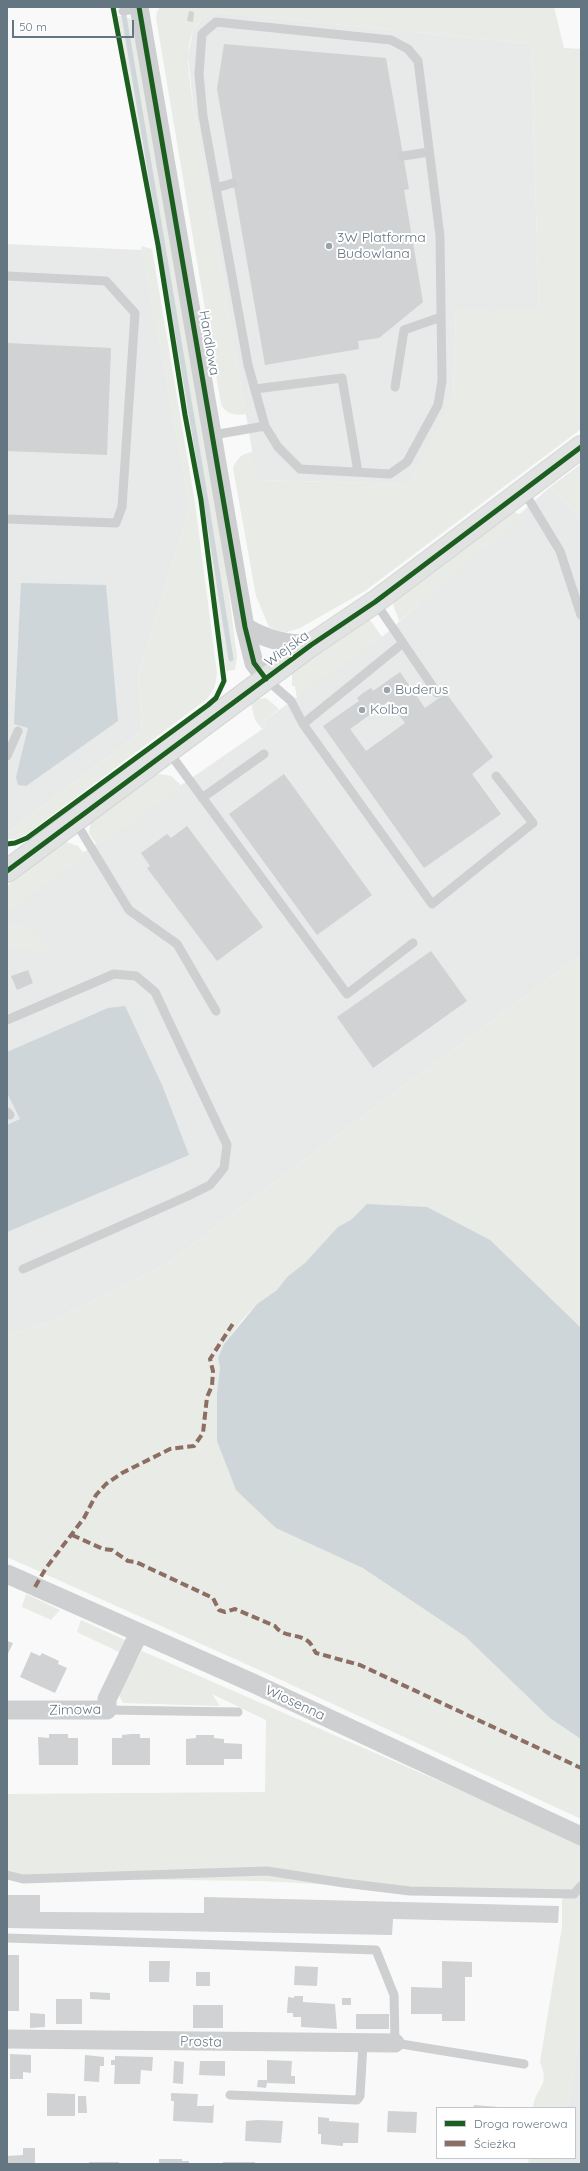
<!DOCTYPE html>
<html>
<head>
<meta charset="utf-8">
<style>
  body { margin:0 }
  #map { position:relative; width:588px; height:2171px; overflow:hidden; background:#f9f9f9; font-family:Quicksand,sans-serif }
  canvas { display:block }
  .frame { position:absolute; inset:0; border:8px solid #657683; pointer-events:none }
  .legend { position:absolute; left:436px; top:2107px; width:140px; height:52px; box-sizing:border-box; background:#fff; border:1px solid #c1c8cd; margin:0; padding:5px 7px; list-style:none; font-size:12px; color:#657683 }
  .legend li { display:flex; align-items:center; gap:8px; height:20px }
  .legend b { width:20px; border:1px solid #c1c8cd }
  .scale { position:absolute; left:12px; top:20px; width:122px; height:18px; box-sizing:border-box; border:2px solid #657683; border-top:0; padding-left:5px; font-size:12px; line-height:14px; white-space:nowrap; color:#657683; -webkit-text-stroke:3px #fff; paint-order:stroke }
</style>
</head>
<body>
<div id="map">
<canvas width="588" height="2171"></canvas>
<div class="frame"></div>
<ul class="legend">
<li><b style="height:5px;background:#1b5e20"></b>Droga rowerowa</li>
<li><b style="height:5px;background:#8d6e63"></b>Ścieżka</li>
</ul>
<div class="scale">50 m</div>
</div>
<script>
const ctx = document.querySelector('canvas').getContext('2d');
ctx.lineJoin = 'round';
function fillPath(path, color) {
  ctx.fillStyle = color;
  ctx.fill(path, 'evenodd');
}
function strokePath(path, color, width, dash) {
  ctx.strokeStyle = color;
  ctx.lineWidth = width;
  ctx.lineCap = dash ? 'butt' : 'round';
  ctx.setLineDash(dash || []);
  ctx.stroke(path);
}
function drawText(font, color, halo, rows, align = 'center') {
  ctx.font = font + ' Quicksand,sans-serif';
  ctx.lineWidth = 4;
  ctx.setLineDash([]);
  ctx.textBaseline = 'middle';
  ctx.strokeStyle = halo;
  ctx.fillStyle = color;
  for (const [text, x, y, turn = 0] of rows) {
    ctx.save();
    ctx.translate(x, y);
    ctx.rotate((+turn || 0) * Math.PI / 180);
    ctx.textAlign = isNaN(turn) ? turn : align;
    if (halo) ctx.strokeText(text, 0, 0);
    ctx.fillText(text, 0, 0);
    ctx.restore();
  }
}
const built = new Path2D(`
  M 213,12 L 531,44 L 539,310 L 456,310 L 453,398 L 421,463 L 408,484 L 257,480 L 193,103 L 188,56 L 193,30 L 202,20 Z
  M 7,244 L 142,250 L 190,507 L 138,675 L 142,731 L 7,833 Z
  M 550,487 L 581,519 L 581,955 L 265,1189 L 170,1262 L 44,1324 L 7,1335 L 7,905 L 267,726 L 264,721 L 297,697 L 293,676 L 370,620 L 382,637 Z
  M 581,2030 L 581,2164 L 557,2164 L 558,2158 L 575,2158 L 575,2108 L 567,2108 Z`);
const green = new Path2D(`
  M 160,7 L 554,7 L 564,48 L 581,49 L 581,429 L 365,591 L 300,628 L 287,632 L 277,631 L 269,627 L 256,596 L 233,468 C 238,457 241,454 253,452 L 258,480 L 408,484 L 453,398 L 456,310 L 539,309 L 531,44 L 213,12 C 206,17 197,23 193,31 C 184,53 190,80 193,103 L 246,414 C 235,416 226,414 221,404 L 156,18 L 157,12 Z
  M 118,16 L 124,16 L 132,20 L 224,554 L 237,657 L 235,670 L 226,671 Z
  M 141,246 L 152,249 L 195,503 L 217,673 C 216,684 214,691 207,699 L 27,834 C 20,838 15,840 7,839 L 7,833 L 142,731 L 138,675 L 190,507 Z
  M 581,464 L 581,519 L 550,487 Z
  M 514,512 L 524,516 L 399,621 C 397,613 392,606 393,598 L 507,513 Z
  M 367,617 L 382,637 L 323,680 L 321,678 L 297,697 L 295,686 L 292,686 L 292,672 Z
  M 266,698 L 279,709 L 264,721 L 267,726 L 262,729 L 255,720 L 251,703 L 258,699 Z
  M 160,774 L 171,776 L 182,786 L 98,847 L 89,833 L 91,819 L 151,775 Z
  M 63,841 L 78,846 L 86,856 L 7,913 L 7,886 L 22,875 L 56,844 Z
  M 7,923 L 31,926 L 49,951 L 7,950 Z
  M 581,955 L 581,1376 L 306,1262 L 287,1277 L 277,1290 L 257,1304 L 242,1320 L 224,1344 L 218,1358 L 220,1368 L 581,1718 L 581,1819 L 266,1673 L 7,1557 L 7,1335 L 44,1324 L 170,1262 L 265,1189 Z
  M 26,1594 L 60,1610 L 51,1620 L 22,1607 Z
  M 81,1620 L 127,1641 L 121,1653 L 77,1632 Z
  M 142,1651 L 581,1843 L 581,2030 L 567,2108 L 533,2108 C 535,2087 551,2087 540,2062 L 562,1927 L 562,1898 L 263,1881 L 27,1878 L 7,1873 L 7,1794 L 265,1792 L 266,1720 L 212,1694 L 220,1706 L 123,1703 L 118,1693 Z
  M 529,2158 L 558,2158 L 557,2164 L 528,2164 Z`);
const water = new Path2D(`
  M 21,583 L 106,585 L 118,721 L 26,786 L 18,785 L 16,777 L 28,728 L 14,724 Z
  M 125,1006 L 162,1085 L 189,1155 L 7,1232 L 7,1125 L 20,1119 L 7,1093 L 7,1052 L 108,1008 Z
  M 367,1204 L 427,1207 L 490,1240 L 581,1328 L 581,1739 L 550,1718 L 466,1637 L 363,1568 L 276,1528 L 236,1490 L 217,1441 L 217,1394 L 220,1368 L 218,1358 L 224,1344 L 257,1304 L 277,1290 L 287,1277 L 306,1262 L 338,1227 L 351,1220 Z`);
const stream = new Path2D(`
  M 123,10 L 206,501 L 231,659`);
const building = new Path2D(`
  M 189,11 L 194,12 L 193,22 L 187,21 Z
  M 224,44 L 386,58 L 409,189 L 404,190 L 423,302 L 379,338 L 358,341 L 359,349 L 265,365 L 217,89 Z
  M 7,343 L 111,348 L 107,455 L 7,451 Z
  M 400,672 L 425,708 L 446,693 L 493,757 L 472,774 L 501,814 L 424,868 L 323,726 L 359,701 L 357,698 L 363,693 L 371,688 L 373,691 ZM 389,701 L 405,723 L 366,751 L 350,729 Z
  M 284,774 L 372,895 L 317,935 L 229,814 Z
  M 187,826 L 263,927 L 217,961 L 147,868 L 150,866 L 141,853 L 167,834 L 171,838 Z
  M 431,951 L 467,1001 L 373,1068 L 337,1017 Z
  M 28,970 L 33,983 L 17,990 L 11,976 Z
  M 7,1641 L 13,1643 L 7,1656 Z
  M 31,1652 L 40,1656 L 42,1653 L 59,1661 L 58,1664 L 67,1668 L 55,1693 L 20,1677 Z
  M 49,1734 L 68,1734 L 68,1738 L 78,1738 L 78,1765 L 39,1765 L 38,1737 L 49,1738 Z
  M 131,1734 L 140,1734 L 140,1738 L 150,1738 L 150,1765 L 112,1765 L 112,1738 L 122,1738 L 122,1735 Z
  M 196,1735 L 214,1735 L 214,1738 L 224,1739 L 224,1743 L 242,1744 L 242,1759 L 224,1759 L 224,1765 L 186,1765 L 186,1739 L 196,1738 Z
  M 7,1895 L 40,1895 L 40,1912 L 47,1912 L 204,1913 L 204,1897 L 559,1906 L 558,1923 L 393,1919 L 392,1935 L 7,1928 Z
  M 7,1955 L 19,1955 L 19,2011 L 7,2011 Z
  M 149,1961 L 170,1961 L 169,1982 L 149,1982 Z
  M 442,1961 L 472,1962 L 472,1977 L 465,1977 L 465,2021 L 442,2021 L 442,2014 L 411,2014 L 411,1987 L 442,1988 Z
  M 295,1966 L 318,1967 L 317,1986 L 294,1985 Z
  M 196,1972 L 210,1972 L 210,1986 L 196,1986 Z
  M 90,1992 L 110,1993 L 110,2000 L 90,1999 Z
  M 294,1996 L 303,1996 L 303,2002 L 335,2004 L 337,2029 L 301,2027 L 301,2017 L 293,2017 L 293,2013 L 287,2013 L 288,1997 L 294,1998 Z
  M 342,1998 L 351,1998 L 351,2005 L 342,2005 Z
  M 56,1999 L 82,1999 L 82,2024 L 56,2024 Z
  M 193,2005 L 223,2005 L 223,2028 L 193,2028 Z
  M 30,2013 L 45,2014 L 45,2027 L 30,2028 Z
  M 356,2014 L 389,2014 L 389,2029 L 356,2029 Z
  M 10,2054 L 31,2055 L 31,2073 L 23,2072 L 23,2079 L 10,2079 Z
  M 85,2055 L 104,2057 L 104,2066 L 100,2066 L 99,2082 L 84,2081 Z
  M 115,2056 L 153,2057 L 152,2071 L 141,2070 L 140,2084 L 114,2084 L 115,2065 L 111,2065 L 111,2060 L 115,2060 Z
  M 267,2060 L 292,2061 L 291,2076 L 295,2076 L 295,2084 L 267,2083 L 266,2088 L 257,2087 L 258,2080 L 267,2080 Z
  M 174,2061 L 184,2062 L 183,2084 L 173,2083 Z
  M 200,2061 L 225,2061 L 225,2076 L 199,2075 Z
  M 47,2093 L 75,2094 L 75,2116 L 47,2116 Z
  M 171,2093 L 198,2094 L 197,2106 L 212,2106 L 214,2104 L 213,2123 L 173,2121 L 174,2101 L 171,2101 Z
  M 78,2096 L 86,2096 L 87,2113 L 78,2113 Z
  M 474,2105 L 499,2107 L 499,2108 L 473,2108 Z
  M 388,2111 L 417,2112 L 416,2133 L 387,2132 Z
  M 318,2117 L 329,2118 L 329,2121 L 359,2123 L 358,2143 L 343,2143 L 343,2146 L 321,2144 L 321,2134 L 318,2134 Z
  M 258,2120 L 283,2121 L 281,2143 L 245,2141 L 246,2121 Z
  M 23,2148 L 35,2148 L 35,2164 L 7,2164 L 7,2156 L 23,2155 Z
  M 159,2159 L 182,2159 L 182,2161 L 189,2161 L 189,2164 L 159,2164 Z
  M 89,2162 L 119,2162 L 119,2164 L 89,2164 Z
  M 223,2162 L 255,2162 L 255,2164 L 223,2164 Z`);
const lane = new Path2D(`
  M 123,11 L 141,8
  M 216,22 L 391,40 L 408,49 L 418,61 L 440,236 L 442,381 L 438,405 L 407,462 L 390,474 L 300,469 L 278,447 L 265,426 L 248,365 L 203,116 L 199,74 L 202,34 Z
  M 403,156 L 429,152
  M 216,188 L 233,183
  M 7,276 L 106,281 L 135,313 L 122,507 L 116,523 L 7,519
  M 395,387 L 404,330 L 441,317
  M 255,389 L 342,378 L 358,472
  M 213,435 L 265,426
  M 523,490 L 560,551 L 581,615
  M 403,643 L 437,693
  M 266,679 L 291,701 L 303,724 L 432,904 L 533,823 L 496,776
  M 303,724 L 403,643 L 375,602
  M 168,751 L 347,994 L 413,943
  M 7,756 L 18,731
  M 202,798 L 264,754
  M 75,821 L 129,910 L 177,944 L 216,1011
  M 7,1020 L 114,974 L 136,976 L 155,992 L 227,1145 L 224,1168 L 210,1185 L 188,1196 L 23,1269
  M 7,1112 L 10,1115
  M 107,1710 L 238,1712
  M 7,1875 L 23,1879 L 267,1871 L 344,1883 L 410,1891 L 574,1894 L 581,1886
  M 7,1938 L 376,1950 L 394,1995 L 395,2043 L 524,2064
  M 230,2095 L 357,2100 L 360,2096 L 363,2044`);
const street = new Path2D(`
  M 139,7 L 245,627 L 254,663 L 266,679
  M 245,627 C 269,641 284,643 311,645
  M 7,1574 L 255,1684 L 581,1836
  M 7,1710 L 107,1710 L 107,1699 L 139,1633
  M 7,2039 L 395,2043`);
const secondary = new Path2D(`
  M 7,871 L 311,645 L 375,602 L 581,447`);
const quiet = new Path2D(`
  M 72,1535 L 103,1549 L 112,1550 L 128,1561 L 136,1562 L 213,1598 L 219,1610 L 225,1612 L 235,1609 L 275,1626 C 283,1638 299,1633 309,1642 C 312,1645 314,1650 316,1653 L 360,1665 L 581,1768
  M 35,1587 L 46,1568 L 84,1518 L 96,1495 L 106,1484 L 122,1473 L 170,1449 L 194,1446 L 203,1433 L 207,1397 L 212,1386 L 213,1371 L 210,1359 L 234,1322`);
const cycleway = new Path2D(`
  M 139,7 L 245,627 L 254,663 L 266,679
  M 7,844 L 15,843 L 27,838 L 208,705 L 216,698 L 224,681 L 201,500 L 185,415 L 158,245 L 113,7
  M 7,871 L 311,645 L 375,602 L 581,447`);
const markers = [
  [329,246,4,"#99a4ac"],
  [387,690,4,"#99a4ac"],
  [362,710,4,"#99a4ac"]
];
const poiNames = [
  ["3W Platforma",337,238],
  ["Budowlana",337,254],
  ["Buderus",395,690],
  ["Kolba",370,710]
];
const streetNames = [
  ["Handlowa",209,343,80],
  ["Wiejska",287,649,-36],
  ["Wiosenna",295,1703,25],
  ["Zimowa",75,1710,-1],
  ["Prosta",201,2042,1]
];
fillPath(built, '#e8e9e9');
fillPath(green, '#e8ebe6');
fillPath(water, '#ced6d9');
strokePath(stream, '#ced6d9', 5);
fillPath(building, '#d0d2d3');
strokePath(secondary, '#d5d6d7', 24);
strokePath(lane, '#cecfd0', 9);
strokePath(street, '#cecfd0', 19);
strokePath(secondary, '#e1e2e2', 22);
strokePath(quiet, '#8d6e63', 4, [8, 4]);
strokePath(cycleway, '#1b5e20', 5);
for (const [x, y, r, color] of markers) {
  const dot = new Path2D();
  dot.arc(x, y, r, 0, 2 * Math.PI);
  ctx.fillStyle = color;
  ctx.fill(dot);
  strokePath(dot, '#fff', 1.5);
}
drawText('14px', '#657683', '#fff', poiNames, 'left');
drawText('14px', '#657683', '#fff', streetNames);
</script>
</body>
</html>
